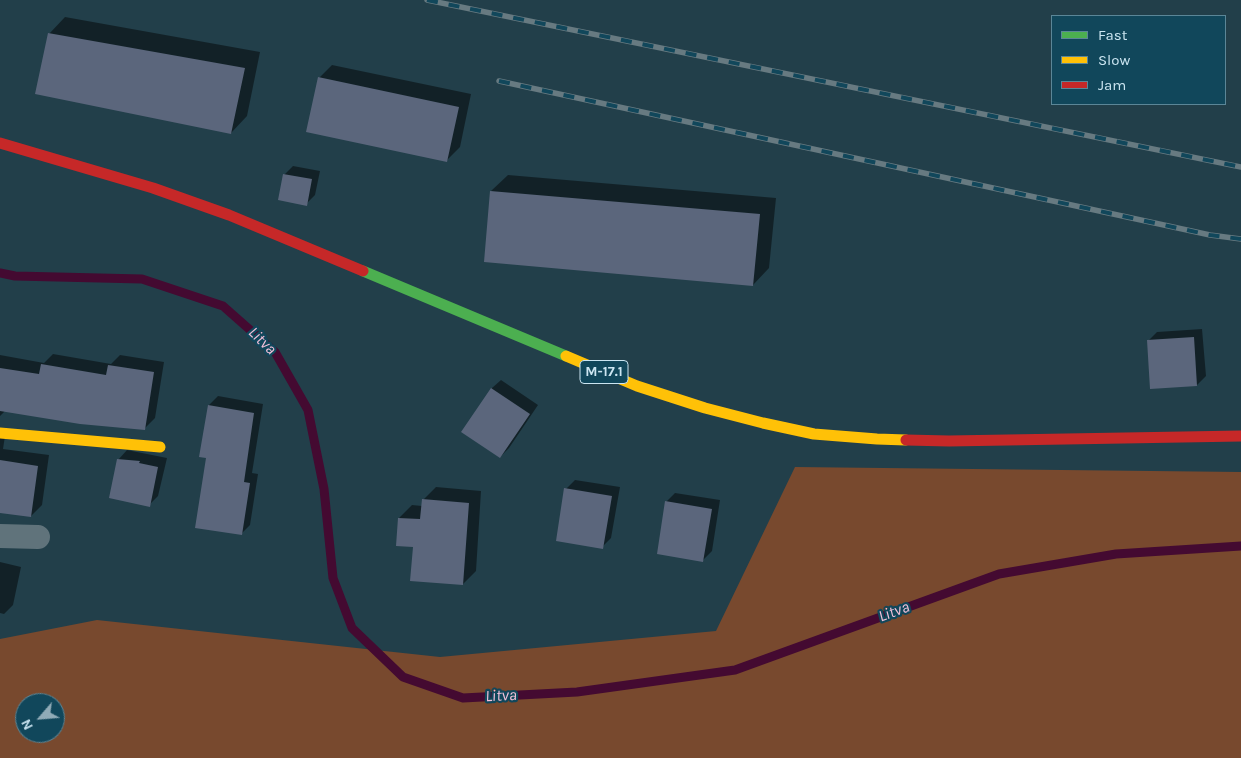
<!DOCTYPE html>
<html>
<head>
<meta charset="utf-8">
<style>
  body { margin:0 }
  #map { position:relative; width:1241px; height:758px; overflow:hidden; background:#223f4a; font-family:Karla,sans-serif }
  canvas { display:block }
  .legend { position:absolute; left:1051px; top:15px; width:175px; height:90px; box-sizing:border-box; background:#11475b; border:1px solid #5b8697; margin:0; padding:6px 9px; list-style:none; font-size:15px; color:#cbe5f1 }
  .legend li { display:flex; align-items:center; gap:10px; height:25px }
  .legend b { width:25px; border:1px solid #5b8697 }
  .north { position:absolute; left:15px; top:693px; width:50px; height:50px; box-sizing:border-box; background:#11475b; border:1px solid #5b8697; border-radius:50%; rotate:243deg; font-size:14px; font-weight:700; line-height:20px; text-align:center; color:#cbe5f1 }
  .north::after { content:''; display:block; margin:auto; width:18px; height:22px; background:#90abb7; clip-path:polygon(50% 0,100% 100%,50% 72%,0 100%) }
</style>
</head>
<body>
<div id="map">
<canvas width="1241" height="758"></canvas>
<ul class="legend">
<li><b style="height:6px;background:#4caf50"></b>Fast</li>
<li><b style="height:6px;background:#ffc107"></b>Slow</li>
<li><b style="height:6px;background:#c62828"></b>Jam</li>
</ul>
<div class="north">N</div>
</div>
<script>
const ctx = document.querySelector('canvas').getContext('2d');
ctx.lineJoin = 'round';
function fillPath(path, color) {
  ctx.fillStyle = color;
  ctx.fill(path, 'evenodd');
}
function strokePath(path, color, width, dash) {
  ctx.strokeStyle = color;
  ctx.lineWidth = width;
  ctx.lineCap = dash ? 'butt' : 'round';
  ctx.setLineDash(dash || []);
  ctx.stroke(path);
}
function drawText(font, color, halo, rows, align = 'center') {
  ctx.font = font + ' Karla,sans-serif';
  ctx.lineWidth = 4.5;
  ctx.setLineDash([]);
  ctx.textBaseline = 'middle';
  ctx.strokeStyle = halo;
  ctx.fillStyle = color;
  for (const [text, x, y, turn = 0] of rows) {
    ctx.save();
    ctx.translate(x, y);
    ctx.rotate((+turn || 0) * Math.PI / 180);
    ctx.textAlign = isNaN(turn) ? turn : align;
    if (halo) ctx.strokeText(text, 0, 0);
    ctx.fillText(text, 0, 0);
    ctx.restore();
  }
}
const green = new Path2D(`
  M 795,467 L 1241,472 L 1241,758 L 0,758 L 0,639 L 97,620 L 440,657 L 716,631 ZM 25,703 L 55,703 L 55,733 L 25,733 Z`);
const shadow = new Path2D(`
  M 65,17 L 260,52 L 247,116 L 231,133 L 49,34 Z
  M 332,65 L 471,94 L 460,147 L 447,160 L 319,78 Z
  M 293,166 L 320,171 L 315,195 L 306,204 L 284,175 Z
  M 508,175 L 776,198 L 769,268 L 753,285 L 491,191 Z
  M 1202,329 L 1206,376 L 1197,385 L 1148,341 L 1157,332 Z
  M 53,354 L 111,364 L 120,355 L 164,362 L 155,418 L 144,429 L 5,411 L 0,416 L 0,355 L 44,363 Z
  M 501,380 L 538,405 L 509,448 L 500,457 L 463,431 L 492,388 Z
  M 218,396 L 263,404 L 252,473 L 258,474 L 250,525 L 241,534 L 207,457 L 209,405 Z
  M 0,433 L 5,436 L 3,449 L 49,455 L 42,505 L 31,516 L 0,511 Z
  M 127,450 L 167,458 L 158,496 L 149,505 L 118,460 Z
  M 575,480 L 620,487 L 611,538 L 602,547 L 566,489 Z
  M 436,487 L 481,491 L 476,571 L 463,584 L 414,546 L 398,545 L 399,518 L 412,505 L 422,506 L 423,500 Z
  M 675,493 L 720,500 L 712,551 L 703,560 L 666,502 Z
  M 0,562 L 21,567 L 13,605 L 4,614 L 0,613 Z`);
const stream = new Path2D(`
  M 0,273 L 15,276 L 142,279 L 223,306 L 275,352 L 308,410 L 324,489 L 333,578 L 352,628 L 403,677 L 463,698 L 577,692 L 735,670 L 999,574 L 1116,554 L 1241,546`);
const building = new Path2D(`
  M 48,33 L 245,68 L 231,134 L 35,94 Z
  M 318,77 L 459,107 L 447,162 L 306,132 Z
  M 283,174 L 312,179 L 307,206 L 278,200 Z
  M 490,191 L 760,214 L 753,286 L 484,262 Z
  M 1194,337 L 1197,386 L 1150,389 L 1147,340 Z
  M 41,364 L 106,375 L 108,365 L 154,372 L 145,430 L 80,424 L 0,411 L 0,368 L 39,374 Z
  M 491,388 L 530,414 L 500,458 L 461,432 Z
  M 208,405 L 254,413 L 244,482 L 250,483 L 242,535 L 195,528 L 206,458 L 199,457 Z
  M 117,459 L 140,461 L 139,463 L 158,467 L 150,507 L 109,498 Z
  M 0,460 L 38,466 L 31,517 L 0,513 Z
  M 564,488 L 612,496 L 603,549 L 556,541 Z
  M 422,499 L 469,503 L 463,585 L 410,581 L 413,547 L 396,546 L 398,518 L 420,519 Z
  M 665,501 L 712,509 L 703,562 L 657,554 Z`);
const street = new Path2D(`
  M 0,536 L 38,537`);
const fast = new Path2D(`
  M 363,271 L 566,356`);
const slow = new Path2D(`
  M 566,356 L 637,386 L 705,408 L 763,423 L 814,434 L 877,439 L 906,440
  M 0,433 L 160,447`);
const jam = new Path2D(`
  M 0,143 L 153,188 L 229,215 L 363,271
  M 906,440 L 949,441 L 1241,436`);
const rail = new Path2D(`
  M 427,0 L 1241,167
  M 499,81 L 1210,235 L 1241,239`);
const shields = [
  [604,372,48]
];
const shieldNames = [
  ["M-17.1",604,372]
];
const waterNames = [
  ["Litva",262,341,44],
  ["Litva",894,612,-20],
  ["Litva",501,696,-3]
];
fillPath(green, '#78492e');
fillPath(shadow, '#0007');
strokePath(stream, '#440a31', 9);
fillPath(building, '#5b667c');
strokePath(street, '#60737b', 24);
strokePath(fast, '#4caf50', 11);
strokePath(slow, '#ffc107', 11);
strokePath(jam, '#c62828', 11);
strokePath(rail, '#677a81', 5.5);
strokePath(rail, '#11475b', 4, [11]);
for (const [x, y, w] of shields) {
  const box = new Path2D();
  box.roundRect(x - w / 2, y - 11.5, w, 23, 4);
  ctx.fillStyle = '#11475b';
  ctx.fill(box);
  strokePath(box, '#cbe5f1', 1);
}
drawText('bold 14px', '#cbe5f1', null, shieldNames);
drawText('italic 16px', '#f3c1da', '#11475b', waterNames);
</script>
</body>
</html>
